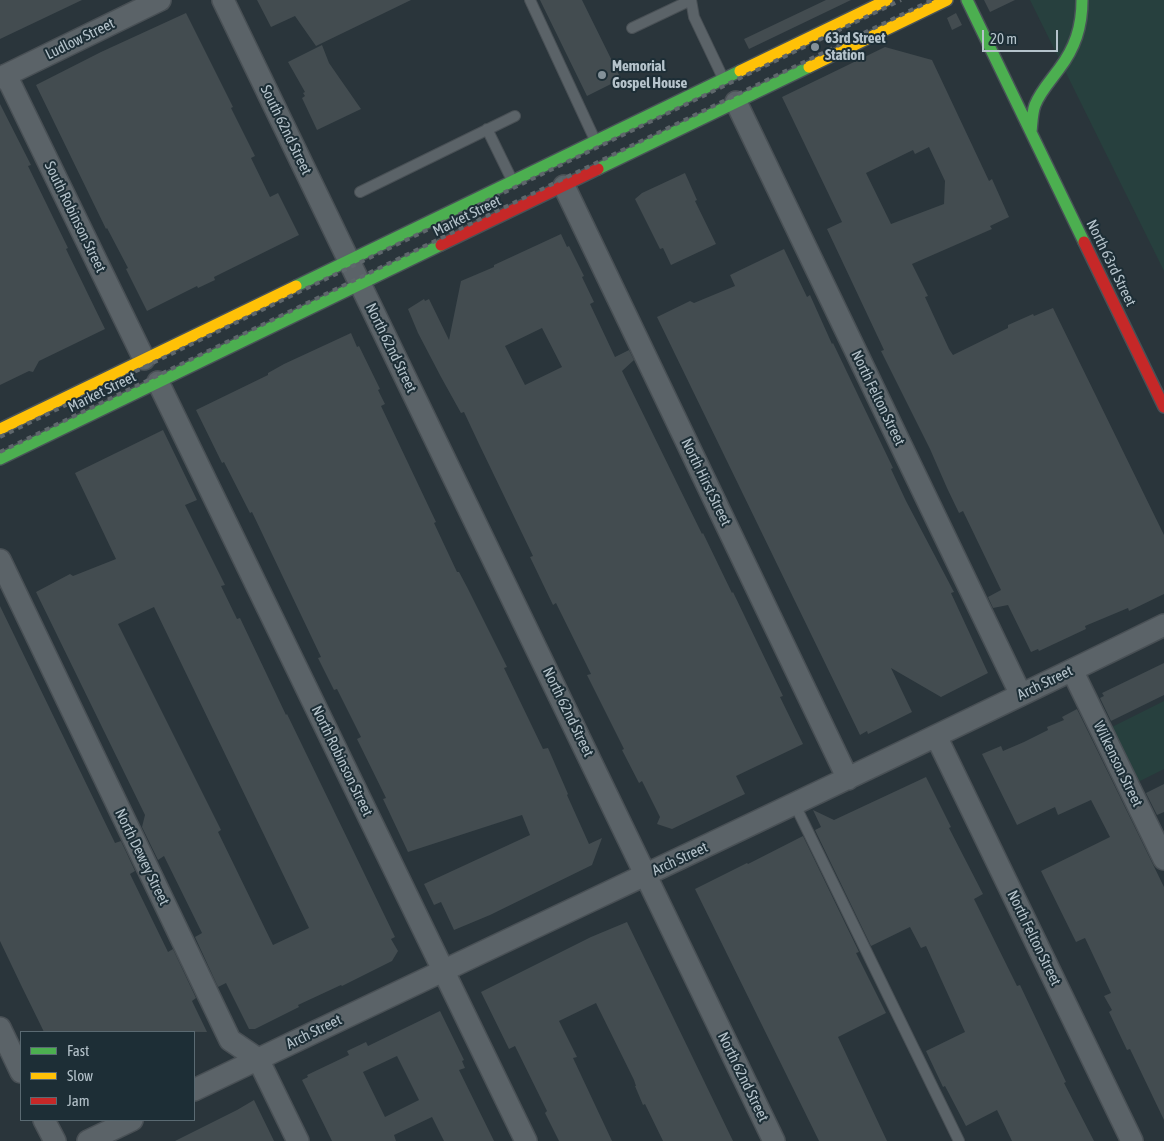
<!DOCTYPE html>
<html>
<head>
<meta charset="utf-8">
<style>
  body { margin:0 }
  #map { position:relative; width:1164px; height:1141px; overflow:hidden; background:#2a353b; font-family:"Asap Condensed",sans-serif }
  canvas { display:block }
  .legend { position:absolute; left:20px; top:1031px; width:175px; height:90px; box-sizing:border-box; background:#1d2e36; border:1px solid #5a6a72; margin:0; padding:6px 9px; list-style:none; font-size:15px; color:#b5c3cb }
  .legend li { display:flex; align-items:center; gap:10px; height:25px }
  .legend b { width:25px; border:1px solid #5a6a72 }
  .scale { position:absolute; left:982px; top:30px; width:76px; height:22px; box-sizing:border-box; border:2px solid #b5c3cb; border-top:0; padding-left:6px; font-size:15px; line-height:18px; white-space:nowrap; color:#b5c3cb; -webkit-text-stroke:4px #1d2e36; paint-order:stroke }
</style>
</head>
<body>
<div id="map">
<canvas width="1164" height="1141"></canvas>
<ul class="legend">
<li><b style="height:6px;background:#4caf50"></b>Fast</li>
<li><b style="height:6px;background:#ffc107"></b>Slow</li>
<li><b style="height:6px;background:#c62828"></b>Jam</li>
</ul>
<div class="scale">20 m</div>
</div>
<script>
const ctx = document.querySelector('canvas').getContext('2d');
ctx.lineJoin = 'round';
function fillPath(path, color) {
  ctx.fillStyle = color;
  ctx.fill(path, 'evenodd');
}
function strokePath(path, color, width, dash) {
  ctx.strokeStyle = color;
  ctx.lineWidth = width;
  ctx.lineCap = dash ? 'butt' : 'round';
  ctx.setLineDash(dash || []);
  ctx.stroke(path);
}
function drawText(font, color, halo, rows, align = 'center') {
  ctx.font = font + ' "Asap Condensed",sans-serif';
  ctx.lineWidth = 4;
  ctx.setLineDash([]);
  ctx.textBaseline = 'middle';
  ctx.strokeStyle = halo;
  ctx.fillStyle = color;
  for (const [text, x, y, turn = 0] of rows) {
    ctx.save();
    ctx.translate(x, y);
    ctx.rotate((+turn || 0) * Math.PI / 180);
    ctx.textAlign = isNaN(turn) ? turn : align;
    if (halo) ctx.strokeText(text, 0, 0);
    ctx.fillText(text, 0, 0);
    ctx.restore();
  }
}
const green = new Path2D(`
  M 1030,0 L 1164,0 L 1164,271 Z
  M 1164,701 L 1164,769 L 1138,782 L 1110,728 Z`);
const building = new Path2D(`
  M 0,0 L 82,0 L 0,39 Z
  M 257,0 L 411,0 L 316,46 L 295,16 L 271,27 Z
  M 540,0 L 582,0 L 621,79 L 587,96 Z
  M 826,0 L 851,0 L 749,49 L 744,39 Z
  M 984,0 L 1015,0 L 990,12 Z
  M 186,13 L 233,107 L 231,108 L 255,156 L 251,158 L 270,197 L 278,193 L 299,235 L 214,277 L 215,280 L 198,288 L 197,286 L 147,311 L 126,269 L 128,268 L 107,228 L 106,229 L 36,85 L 101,52 Z
  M 956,13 L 962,25 L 952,30 L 947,18 Z
  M 322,45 L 329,63 L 361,109 L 317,130 L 302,98 L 305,96 L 303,93 L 305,92 L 288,62 Z
  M 885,47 L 932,60 L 989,181 L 992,179 L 1009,217 L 990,226 L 992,229 L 912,264 L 928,296 L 925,297 L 949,349 L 953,355 L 1008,328 L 1008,325 L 1033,314 L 1034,316 L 1053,308 L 1164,535 L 1164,594 L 1129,611 L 1128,608 L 1085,626 L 1086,629 L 1039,651 L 1038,649 L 1031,652 L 1008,605 L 993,608 L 988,597 L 1001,590 L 963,511 L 959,513 L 947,488 L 930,449 L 881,351 L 884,350 L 827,229 L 842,222 L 782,97 ZM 929,147 L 945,181 L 944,204 L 891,224 L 866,173 L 913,150 L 915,154 Z
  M 0,104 L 31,165 L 28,166 L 68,248 L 66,249 L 105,329 L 39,361 L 33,372 L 29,371 L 0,385 Z
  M 685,173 L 697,200 L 695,201 L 716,244 L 671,265 L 663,248 L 660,249 L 635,199 L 642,193 Z
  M 561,234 L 567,247 L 569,246 L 584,276 L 582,277 L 594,302 L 590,304 L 615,357 L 629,350 L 634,360 L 622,371 L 702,534 L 703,533 L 732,593 L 733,592 L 769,667 L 783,696 L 780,697 L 803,744 L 736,776 L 745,794 L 672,829 L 657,824 L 660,817 L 642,781 L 639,783 L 622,750 L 624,749 L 587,675 L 591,674 L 556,603 L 553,605 L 530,557 L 533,556 L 479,444 L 464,412 L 461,413 L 441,377 L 418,333 L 408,309 L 424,299 L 425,301 L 429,299 L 449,340 L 461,281 L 494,267 L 494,265 ZM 542,328 L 562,367 L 525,385 L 505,346 Z
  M 784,249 L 807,297 L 810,295 L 832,344 L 833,343 L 893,468 L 891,469 L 906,501 L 954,592 L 951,593 L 988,673 L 941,697 L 891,668 L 912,712 L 868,734 L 867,731 L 860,735 L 657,317 L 690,301 L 694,303 L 735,286 L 730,275 Z
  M 351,333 L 357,347 L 359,346 L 380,389 L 378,390 L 385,404 L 381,406 L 436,522 L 434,523 L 457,572 L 459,572 L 467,587 L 507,667 L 504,668 L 543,749 L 548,748 L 568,794 L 567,795 L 589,844 L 602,838 L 592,865 L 490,915 L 454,930 L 441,902 L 434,905 L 424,884 L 530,835 L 522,815 L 408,852 L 383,799 L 386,798 L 357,739 L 361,737 L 337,689 L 334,690 L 318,658 L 321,657 L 252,512 L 250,513 L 224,462 L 222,463 L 196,410 L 268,375 L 268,373 L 284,364 Z
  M 163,430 L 197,500 L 185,505 L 225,585 L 221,586 L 237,619 L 240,618 L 286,715 L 287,714 L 395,937 L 391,939 L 398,951 L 392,961 L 342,986 L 341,985 L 298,1005 L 299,1007 L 255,1029 L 249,1029 L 226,983 L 218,987 L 195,937 L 202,933 L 164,856 L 158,860 L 142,827 L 145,815 L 36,592 L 70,574 L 73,576 L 116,559 L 75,473 ZM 154,607 L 309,928 L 273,945 L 218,832 L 221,830 L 118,624 Z
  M 0,606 L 115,843 L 121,841 L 135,871 L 130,874 L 168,952 L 173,949 L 196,998 L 192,1001 L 207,1032 L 44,1032 L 21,985 L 0,941 Z
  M 1164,663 L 1164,695 L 1111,721 L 1100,698 L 1104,696 L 1102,693 Z
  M 1077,709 L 1164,887 L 1164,1120 L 1130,1049 L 1127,1050 L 1109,1012 L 1112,1010 L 1104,996 L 1111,993 L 1085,938 L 1076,942 L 1041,871 L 1110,837 L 1091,800 L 1058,815 L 1055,807 L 1017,825 L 982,754 L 1001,746 L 1003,751 L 1024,742 L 1048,730 L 1047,727 L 1064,720 L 1062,717 Z
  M 926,777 L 951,827 L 949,828 L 983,894 L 974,899 L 1017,986 L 1020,985 L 1066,1082 L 1064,1083 L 1094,1141 L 1012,1141 L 997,1110 L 966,1126 L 945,1086 L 943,1087 L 926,1051 L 965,1032 L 926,946 L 921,948 L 910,927 L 871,946 L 815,830 L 821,827 L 813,810 L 834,820 Z
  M 1164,784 L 1164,812 L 1157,815 L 1146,793 Z
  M 803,836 L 859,952 L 856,953 L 886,1013 L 838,1037 L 887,1141 L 819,1141 L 695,889 L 747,863 L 748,864 Z
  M 627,922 L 690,1052 L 733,1141 L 663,1141 L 645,1104 L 643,1105 L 635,1086 L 636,1086 L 634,1080 L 596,1003 L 559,1021 L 577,1057 L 573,1058 L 612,1141 L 559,1141 L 545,1113 L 547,1111 L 515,1046 L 509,1049 L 481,992 L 591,937 Z
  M 440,1011 L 464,1060 L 462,1061 L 465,1068 L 459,1070 L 494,1141 L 444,1141 L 432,1117 L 394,1135 L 396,1141 L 332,1141 L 302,1080 L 308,1077 L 307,1075 L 349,1055 L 347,1051 L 366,1042 L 368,1046 ZM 397,1056 L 419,1100 L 385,1117 L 363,1072 Z
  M 254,1100 L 274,1141 L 175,1141 L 237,1110 Z`);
const lane = new Path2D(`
  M 530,0 L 595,140
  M 691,0 L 694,17 L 723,78
  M 632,28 L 691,0
  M 487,129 L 512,180
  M 360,192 L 515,116
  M 795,805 L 959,1141`);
const street = new Path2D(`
  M 223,0 L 774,1141
  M 6,75 L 144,359
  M 0,78 L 160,0
  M 736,102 L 1021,695
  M 564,186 L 848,779
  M 158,382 L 526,1141
  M 0,560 L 230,1040 L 258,1059 L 298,1141
  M 1072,670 L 1164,859
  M 936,736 L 1132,1141
  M 0,1028 L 21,1072
  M 194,1090 C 517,934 842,784 1164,625
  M 44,1120 L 55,1141
  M 88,1141 L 132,1120`);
const fast = new Path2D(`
  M 967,0 L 1084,242
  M 1031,132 C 1032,123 1032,113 1035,105 C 1040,92 1051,80 1059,69 C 1075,48 1082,27 1082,0
  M 598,169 L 809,67
  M 296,286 L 740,71
  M 0,459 L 441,245`);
const slow = new Path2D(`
  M 809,67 L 947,0
  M 740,71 L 887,0
  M 0,429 L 296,286`);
const jam = new Path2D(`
  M 1084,242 L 1164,407
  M 441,245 L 598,169`);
const rail = new Path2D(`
  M 0,437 L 901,0
  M 0,452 L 932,0`);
const markers = [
  [815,47,5,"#849199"],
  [602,75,5,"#849199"]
];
const poiNames = [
  ["63rd Street",825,38],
  ["Station",825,55],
  ["Memorial",612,66],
  ["Gospel House",612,83]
];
const streetNames = [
  ["Ludlow Street",80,39,-26],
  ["South 62nd Street",286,130,64],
  ["Market Street",467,216,-26],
  ["South Robinson Street",75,217,64],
  ["North 63rd Street",1111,263,64],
  ["North 62nd Street",391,348,64],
  ["Market Street",102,392,-26],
  ["North Felton Street",878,398,64],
  ["North Hirst Street",706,482,64],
  ["Arch Street",1045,683,-26],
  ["North 62nd Street",568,712,64],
  ["North Robinson Street",342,761,64],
  ["Wilkenson Street",1118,764,64],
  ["North Dewey Street",142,857,64],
  ["Arch Street",680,859,-25],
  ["North Felton Street",1034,938,64],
  ["Arch Street",314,1032,-26],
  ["North 62nd Street",743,1077,64]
];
fillPath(green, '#27403e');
fillPath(building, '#434c50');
strokePath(lane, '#495055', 12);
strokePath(street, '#495055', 24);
strokePath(fast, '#485257', 14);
strokePath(slow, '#485257', 14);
strokePath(jam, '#485257', 14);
strokePath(lane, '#5b6368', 10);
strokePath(street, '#5b6368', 21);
strokePath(fast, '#4caf50', 11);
strokePath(slow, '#ffc107', 11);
strokePath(jam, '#c62828', 11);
strokePath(rail, '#5f676c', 4, [5, 5]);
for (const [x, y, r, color] of markers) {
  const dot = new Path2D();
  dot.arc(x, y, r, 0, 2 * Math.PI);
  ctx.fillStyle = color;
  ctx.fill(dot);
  strokePath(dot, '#1d2e36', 2);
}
drawText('bold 15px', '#b5c3cb', '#1d2e36', poiNames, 'left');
drawText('15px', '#b5c3cb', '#1d2e36', streetNames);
</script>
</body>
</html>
